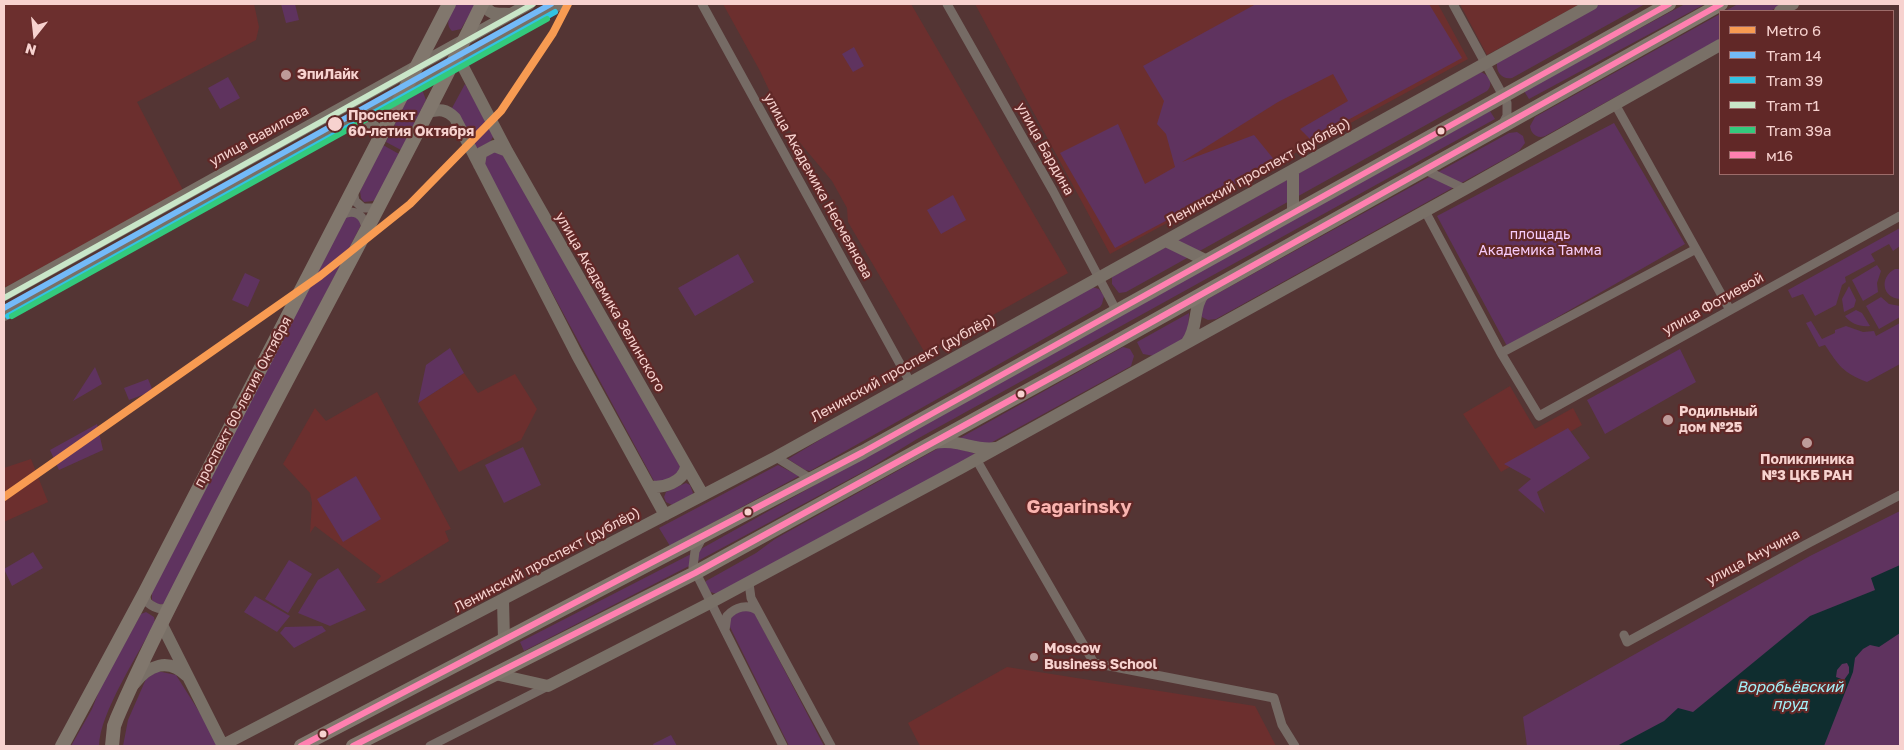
<!DOCTYPE html>
<html>
<head>
<meta charset="utf-8">
<style>
  body { margin:0 }
  #map { position:relative; width:1904px; height:750px; overflow:hidden; background:#543534; font-family:"Golos Text",sans-serif }
  canvas { display:block }
  .frame { position:absolute; inset:0; border:5px solid #f7d2cf; pointer-events:none }
  .legend { position:absolute; left:1719px; top:10px; width:175px; height:165px; box-sizing:border-box; background:#612827; border:1px solid #9d6c6a; margin:0; padding:6px 9px; list-style:none; font-size:15px; color:#f7d2cf }
  .legend li { display:flex; align-items:center; gap:10px; height:25px }
  .legend b { width:25px; border:1px solid #9d6c6a }
  .north { position:absolute; left:10px; top:10px; width:50px; height:50px; -webkit-text-stroke:4px #612827; paint-order:stroke; rotate:196deg; font-size:14px; font-weight:700; line-height:20px; text-align:center; color:#f7d2cf }
  .north::after { content:''; display:block; margin:auto; width:18px; height:22px; background:#f7d2cf; clip-path:polygon(50% 0,100% 100%,50% 72%,0 100%) }
</style>
</head>
<body>
<div id="map">
<canvas width="1904" height="750"></canvas>
<div class="frame"></div>
<ul class="legend">
<li><b style="height:6px;background:#f89b52"></b>Metro 6</li>
<li><b style="height:6px;background:#73baf8"></b>Tram 14</li>
<li><b style="height:6px;background:#33c2e2"></b>Tram 39</li>
<li><b style="height:6px;background:#c9e6c8"></b>Tram т1</li>
<li><b style="height:6px;background:#33ca7d"></b>Tram 39а</li>
<li><b style="height:6px;background:#ff80b0"></b>м16</li>
</ul>
<div class="north">N</div>
</div>
<script>
const ctx = document.querySelector('canvas').getContext('2d');
ctx.lineJoin = 'round';
function fillPath(path, color) {
  ctx.fillStyle = color;
  ctx.fill(path, 'evenodd');
}
function strokePath(path, color, width, dash) {
  ctx.strokeStyle = color;
  ctx.lineWidth = width;
  ctx.lineCap = dash ? 'butt' : 'round';
  ctx.setLineDash(dash || []);
  ctx.stroke(path);
}
function drawText(font, color, halo, rows, align = 'center') {
  ctx.font = font + ' "Golos Text",sans-serif';
  ctx.lineWidth = 4.5;
  ctx.setLineDash([]);
  ctx.textBaseline = 'middle';
  ctx.strokeStyle = halo;
  ctx.fillStyle = color;
  for (const [text, x, y, turn = 0] of rows) {
    ctx.save();
    ctx.translate(x, y);
    ctx.rotate((+turn || 0) * Math.PI / 180);
    ctx.textAlign = isNaN(turn) ? turn : align;
    if (halo) ctx.strokeText(text, 0, 0);
    ctx.fillText(text, 0, 0);
    ctx.restore();
  }
}
const built = new Path2D(`
  M 4,4 L 254,4 L 259,27 L 256,40 L 137,102 L 183,190 L 4,288 Z
  M 723,4 L 911,4 L 1068,273 L 925,353 L 848,222 L 847,208 L 832,181 L 786,126 L 760,71 Z
  M 975,4 L 1438,4 L 1468,59 L 1110,254 Z
  M 1460,4 L 1580,4 L 1487,55 Z
  M 464,373 L 478,393 L 515,374 L 537,409 L 521,440 L 459,472 L 418,403 Z
  M 1510,386 L 1535,429 L 1573,408 L 1582,425 L 1501,472 L 1463,414 Z
  M 377,392 L 451,529 L 445,531 L 449,541 L 381,583 L 376,583 L 381,576 L 315,526 L 310,533 L 312,503 L 310,493 L 283,464 L 315,408 L 326,421 Z
  M 31,459 L 48,502 L 4,522 L 4,468 Z
  M 1007,667 L 1255,706 L 1276,746 L 920,746 L 908,723 Z`);
const green = new Path2D(`
  M 281,4 L 295,4 L 299,20 L 286,23 Z
  M 455,4 L 476,4 L 461,29 L 452,31 C 444,23 451,13 455,4 Z
  M 1256,4 L 1429,4 L 1462,58 L 1311,140 L 1300,129 L 1348,101 L 1333,74 L 1278,102 L 1182,162 L 1254,135 L 1276,162 L 1115,248 L 1060,153 L 1118,124 L 1145,184 L 1175,167 L 1166,134 L 1157,124 L 1164,101 L 1143,66 Z
  M 1597,4 L 1645,4 L 1512,78 C 1502,80 1496,72 1497,63 Z
  M 1685,4 L 1705,4 L 1529,99 L 1524,91 Z
  M 1738,4 L 1783,4 L 1770,11 L 1725,11 Z
  M 1720,14 L 1720,39 L 1545,136 C 1537,139 1531,134 1530,126 L 1535,117 Z
  M 854,47 L 864,66 L 853,72 L 842,54 Z
  M 1481,72 C 1489,75 1494,84 1487,91 L 1126,292 L 1119,293 L 1112,284 L 1112,277 Z
  M 228,77 L 240,98 L 220,109 L 208,88 Z
  M 465,84 L 494,135 L 490,142 L 477,149 L 452,108 Z
  M 418,90 L 423,92 L 426,100 L 401,150 L 386,142 L 410,94 L 413,91 Z
  M 1490,111 L 1495,119 L 917,439 L 870,468 L 696,562 L 699,550 L 965,401 Z
  M 1614,123 L 1685,244 L 1507,346 L 1437,216 Z
  M 1517,132 L 1523,136 L 1525,143 L 1519,151 L 1216,319 L 1208,320 L 1202,317 L 1202,302 L 1509,133 Z
  M 383,145 L 399,154 L 376,199 L 373,201 L 364,202 L 361,198 L 360,191 Z
  M 497,148 L 506,153 L 682,470 L 659,485 L 654,481 L 482,163 L 482,156 Z
  M 953,195 L 966,220 L 941,234 L 927,210 Z
  M 357,215 L 361,224 L 360,227 L 167,599 L 164,604 L 156,604 L 152,600 L 152,592 L 346,217 Z
  M 1900,228 L 1900,246 L 1893,251 L 1889,244 L 1871,254 L 1875,261 L 1845,277 L 1846,282 L 1842,285 L 1836,305 L 1815,316 L 1803,294 L 1792,298 L 1788,290 Z
  M 738,254 L 754,282 L 695,316 L 678,288 Z
  M 1877,265 L 1881,271 L 1877,283 L 1878,292 L 1863,301 L 1852,280 Z
  M 1895,269 L 1900,269 L 1900,299 C 1882,298 1879,277 1895,269 Z
  M 245,273 L 260,280 L 248,307 L 232,300 Z
  M 1849,286 L 1856,300 L 1854,307 L 1844,312 L 1842,299 Z
  M 1092,287 L 1099,289 L 1104,296 L 1102,304 L 1100,307 L 810,471 L 805,470 L 788,459 L 871,409 Z
  M 1881,297 L 1889,304 L 1900,306 L 1900,317 L 1879,329 L 1866,306 Z
  M 1856,310 L 1862,313 L 1870,326 C 1860,327 1851,324 1845,316 Z
  M 1189,313 L 1188,337 L 1154,356 L 1143,354 L 1137,342 Z
  M 1811,321 L 1822,339 L 1835,333 L 1835,330 L 1846,326 L 1863,332 L 1874,331 L 1876,336 L 1900,323 L 1900,364 L 1867,382 C 1842,372 1839,366 1825,345 L 1819,347 L 1806,323 Z
  M 1123,347 L 1130,349 L 1134,356 L 1131,366 L 985,446 L 960,438 Z
  M 450,348 L 464,373 L 418,403 L 426,365 Z
  M 1680,349 L 1696,382 L 1605,434 L 1587,400 Z
  M 95,367 L 102,384 L 73,401 Z
  M 148,379 L 153,391 L 129,400 L 124,388 Z
  M 97,424 L 103,450 L 59,470 L 50,450 Z
  M 1568,428 L 1590,458 L 1537,492 L 1545,513 L 1518,490 L 1531,479 L 1504,464 Z
  M 944,445 L 974,453 L 976,455 L 717,594 L 710,592 L 705,583 L 706,581 L 756,553 L 775,539 Z
  M 523,447 L 541,485 L 504,503 L 485,465 Z
  M 778,465 L 799,476 L 670,546 L 659,528 Z
  M 356,476 L 381,519 L 343,542 L 317,499 Z
  M 686,483 L 690,485 L 693,493 L 692,495 L 672,505 L 666,502 L 664,497 L 666,492 Z
  M 1900,511 L 1900,746 L 1527,746 L 1523,717 L 1810,556 Z
  M 33,552 L 43,568 L 12,586 L 4,569 Z
  M 691,554 L 689,566 L 524,651 L 520,642 Z
  M 289,560 L 312,574 L 288,613 L 265,599 Z
  M 338,568 L 366,610 L 330,626 L 298,613 L 318,580 Z
  M 255,596 L 290,616 L 277,632 L 244,612 Z
  M 740,610 L 753,610 L 824,746 L 789,746 L 728,623 L 728,620 Z
  M 146,612 L 154,617 L 155,622 C 139,653 99,714 99,746 L 71,746 L 92,709 L 101,686 L 141,614 Z
  M 322,626 L 326,631 L 294,648 L 280,633 L 285,627 Z
  M 157,671 L 176,675 L 217,740 L 218,746 L 123,746 L 128,720 L 146,679 Z
  M 671,735 L 677,746 L 654,746 L 653,744 Z`);
const water = new Path2D(`
  M 1900,565 L 1900,633 L 1879,647 L 1870,645 L 1863,649 L 1855,658 L 1853,672 L 1824,746 L 1617,746 L 1664,721 L 1678,708 L 1693,712 L 1810,616 L 1875,590 L 1871,578 ZM 1847,663 L 1849,667 L 1849,673 L 1844,680 L 1836,677 L 1837,670 L 1842,664 Z`);
const street = new Path2D(`
  M 702,4 L 910,382
  M 947,4 L 1053,191 L 1116,310
  M 1453,4 L 1507,103 L 1507,116 L 1502,125
  M 1615,104 L 1730,310
  M 1425,170 L 1465,189
  M 353,190 L 355,201 L 363,208 L 374,208 L 380,205
  M 1425,211 L 1501,353 L 1539,416 L 1900,216
  M 340,216 C 354,207 365,215 366,230
  M 1501,353 L 1696,249
  M 776,457 L 811,479
  M 976,459 L 1094,663 L 1274,698 L 1282,725 L 1295,746
  M 702,538 L 695,551 L 693,567 L 783,746
  M 749,583 L 751,598 L 831,746
  M 145,592 L 147,602 C 154,608 162,612 171,605
  M 725,630 L 727,616 C 735,607 748,603 758,611
  M 1624,635 L 1627,642 L 1805,545 L 1900,495
  M 430,746 L 548,686`);
const secondary = new Path2D(`
  M 485,4 C 489,17 500,13 510,14
  M 1780,11 L 1793,4
  M 460,61 L 507,151 L 703,495
  M 427,112 C 440,109 446,109 455,118 L 577,355 L 665,515
  M 354,120 C 370,119 377,125 379,141
  M 479,165 L 481,153 L 494,146 L 507,151
  M 1293,212 L 1293,170
  M 1166,241 L 1205,260
  M 4,295 L 529,4
  M 4,315 L 560,4
  M 1187,342 C 1199,326 1192,307 1205,292
  M 934,443 C 958,438 975,452 996,448
  M 649,486 C 663,489 683,482 686,467
  M 503,600 L 504,640
  M 161,623 L 223,746
  M 495,674 L 548,686 L 710,603 L 961,468 L 1465,189 L 1720,45
  M 134,684 C 149,665 168,657 187,676
  M 223,745 L 776,457 L 1592,4`);
const primary = new Path2D(`
  M 62,746 L 145,592 L 449,4
  M 112,746 L 114,726 L 117,718 C 148,646 185,577 220,508 C 307,340 399,174 482,4
  M 301,746 L 863,452 L 1669,4
  M 353,746 L 695,573 L 1109,346 L 1721,4`);
const bus1 = new Path2D(`
  M 301,746 L 863,452 L 1669,4
  M 353,746 L 695,573 L 1109,346 L 1721,4`);
const tram1 = new Path2D(`
  M 4,308 L 551,4`);
const tram2 = new Path2D(`
  M 8,316 L 555,12`);
const tram3 = new Path2D(`
  M 4,298 L 533,4`);
const tram4 = new Path2D(`
  M 12,316 L 547,19`);
const metro1 = new Path2D(`
  M 4,497 L 320,276 L 410,204 L 501,111 L 553,33 L 568,4`);
const markers = [
  [286,75,6,"#be9b99"],
  [335,124,8,"#f7d2cf"],
  [1441,131,4.5,"#f7d2cf"],
  [1021,394,4.5,"#f7d2cf"],
  [1668,420,6,"#be9b99"],
  [1807,443,6,"#be9b99"],
  [748,512,4.5,"#f7d2cf"],
  [1034,657,5,"#be9b99"],
  [323,734,4.5,"#f7d2cf"]
];
const poiNames = [
  ["ЭпиЛайк",297,75],
  ["Родильный",1679,412],
  ["дом №25",1679,428],
  ["Поликлиника",1807,460,"center"],
  ["№3 ЦКБ РАН",1807,476,"center"],
  ["Moscow",1044,649],
  ["Business School",1044,665]
];
const stopNames = [
  ["Проспект",348,116],
  ["60-летия Октября",348,132]
];
const streetNames = [
  ["улица Вавилова",259,136,-29],
  ["улица Бардина",1045,149,61],
  ["Ленинский проспект (дублёр)",1258,172,-29],
  ["улица Академика Несмеянова",818,186,61],
  ["улица Академика Зелинского",610,302,60],
  ["улица Фотиевой",1713,304,-29],
  ["Ленинский проспект (дублёр)",903,368,-29],
  ["проспект 60-летия Октября",243,402,-62],
  ["улица Анучина",1753,557,-28],
  ["Ленинский проспект (дублёр)",547,560,-28]
];
const parkNames = [
  ["площадь",1540,235],
  ["Академика Тамма",1540,251]
];
const waterNames = [
  ["Воробьёвский",1790,687],
  ["пруд",1790,704]
];
const districtNames = [
  ["Gagarinsky",1079,507]
];
fillPath(built, '#6c2f2e');
fillPath(green, '#5f335f');
fillPath(water, '#0f2d2f');
strokePath(street, '#766b65', 9);
strokePath(secondary, '#797067', 12);
strokePath(primary, '#81776d', 14);
strokePath(bus1, '#ff80b0', 6);
strokePath(tram1, '#73baf8', 6);
strokePath(tram2, '#33c2e2', 6);
strokePath(tram3, '#c9e6c8', 6);
strokePath(tram4, '#33ca7d', 6);
strokePath(metro1, '#f89b52', 8);
for (const [x, y, r, color] of markers) {
  const dot = new Path2D();
  dot.arc(x, y, r, 0, 2 * Math.PI);
  ctx.fillStyle = color;
  ctx.fill(dot);
  strokePath(dot, '#612827', 2);
}
drawText('bold 14px', '#f7d2cf', '#612827', poiNames, 'left');
drawText('bold 14px', '#f7d2cf', '#612827', stopNames, 'left');
drawText('14px', '#f7d2cf', '#612827', streetNames);
drawText('14px', '#f7ccfb', '#612827', parkNames);
drawText('italic 15px', '#a2f1f9', '#612827', waterNames);
drawText('bold 19px', '#fab4af', '#612827', districtNames);
</script>
</body>
</html>
